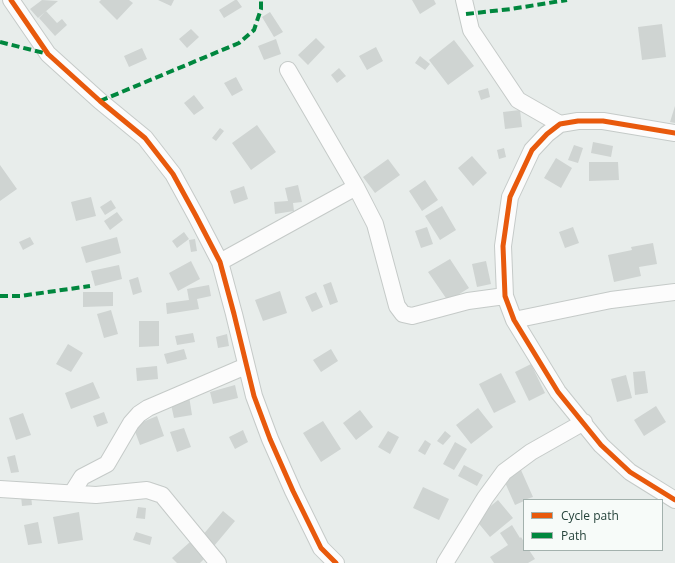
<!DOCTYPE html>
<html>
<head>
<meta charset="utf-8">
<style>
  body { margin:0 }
  #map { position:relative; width:675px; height:563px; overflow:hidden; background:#e8edeb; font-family:"Open Sans",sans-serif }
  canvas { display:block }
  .legend { position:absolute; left:523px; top:499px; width:140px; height:52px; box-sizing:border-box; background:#f7fbf9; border:1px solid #a3b1ad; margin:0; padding:5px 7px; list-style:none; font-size:12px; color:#24423a }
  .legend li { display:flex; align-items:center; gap:8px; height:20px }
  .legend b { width:20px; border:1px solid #a3b1ad }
</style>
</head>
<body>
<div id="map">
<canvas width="675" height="563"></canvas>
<ul class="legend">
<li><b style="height:5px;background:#e8590c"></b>Cycle path</li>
<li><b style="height:5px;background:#00873e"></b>Path</li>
</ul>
</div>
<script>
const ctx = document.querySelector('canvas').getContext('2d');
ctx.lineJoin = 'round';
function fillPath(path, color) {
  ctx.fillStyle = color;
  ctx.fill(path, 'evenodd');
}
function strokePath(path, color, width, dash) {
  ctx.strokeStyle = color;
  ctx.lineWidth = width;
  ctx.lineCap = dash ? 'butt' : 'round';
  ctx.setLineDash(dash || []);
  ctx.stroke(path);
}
const building = new Path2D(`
  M 42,0 L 58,1 L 38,18 L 30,9 Z
  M 101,0 L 129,0 L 133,3 L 117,20 L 99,2 Z
  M 158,0 L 174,0 L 171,6 Z
  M 235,0 L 237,0 L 242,7 L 224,18 L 219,10 Z
  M 412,0 L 434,0 L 436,4 L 420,14 Z
  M 46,11 L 57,23 L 62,19 L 67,25 L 55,36 L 39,18 Z
  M 270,12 L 283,32 L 274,37 L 262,17 Z
  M 662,24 L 666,57 L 642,60 L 638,27 Z
  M 191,29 L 199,37 L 187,48 L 179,39 Z
  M 316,38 L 325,47 L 308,65 L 298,55 Z
  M 276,39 L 281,54 L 264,60 L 258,46 Z
  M 454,40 L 474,66 L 448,85 L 429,60 Z
  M 376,47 L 383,61 L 367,70 L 359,56 Z
  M 142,48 L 147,59 L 129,67 L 124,56 Z
  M 420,56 L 430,64 L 425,70 L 415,63 Z
  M 339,68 L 346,76 L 337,83 L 331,75 Z
  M 236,77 L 243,90 L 232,96 L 224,83 Z
  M 488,88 L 490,97 L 481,100 L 478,91 Z
  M 194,95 L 204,108 L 194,115 L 184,103 Z
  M 675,106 L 675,123 L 670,122 Z
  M 520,110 L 522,127 L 505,129 L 503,112 Z
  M 257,125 L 276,152 L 251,170 L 232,143 Z
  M 220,128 L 224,131 L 216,141 L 212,138 Z
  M 593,142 L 613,146 L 611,157 L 591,153 Z
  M 574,145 L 583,148 L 578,163 L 568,160 Z
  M 504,148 L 506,157 L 499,159 L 497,150 Z
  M 472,156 L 487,173 L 473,186 L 458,168 Z
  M 556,158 L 572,168 L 561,188 L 544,178 Z
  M 388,159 L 400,175 L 375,193 L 363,177 Z
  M 589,162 L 618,162 L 619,180 L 589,181 Z
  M 0,165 L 17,189 L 0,201 Z
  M 425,180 L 438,200 L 422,211 L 409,191 Z
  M 298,185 L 302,202 L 293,203 L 294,211 L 275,214 L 274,202 L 288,201 L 285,188 Z
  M 244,186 L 248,199 L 234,204 L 230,191 Z
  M 91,197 L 96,216 L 76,221 L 71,202 Z
  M 111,200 L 116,208 L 105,215 L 100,207 Z
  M 442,206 L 456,230 L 440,240 L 425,216 Z
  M 117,212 L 123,220 L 110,230 L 104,221 Z
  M 427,227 L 433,244 L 421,248 L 415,231 Z
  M 573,227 L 579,243 L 565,248 L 559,232 Z
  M 184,232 L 189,239 L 177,248 L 172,241 Z
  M 30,237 L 34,244 L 23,250 L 19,242 Z
  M 117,237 L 121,253 L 86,263 L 81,247 Z
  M 195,239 L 197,251 L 191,252 L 189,240 Z
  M 653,243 L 657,264 L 639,267 L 641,276 L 614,282 L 608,255 L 632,250 L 631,247 Z
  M 450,259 L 469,288 L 448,301 L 428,272 Z
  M 191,261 L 200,279 L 178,291 L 169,273 Z
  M 486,261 L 491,284 L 477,287 L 472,264 Z
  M 119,265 L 122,279 L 95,286 L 91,271 Z
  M 138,277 L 142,292 L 133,295 L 129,280 Z
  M 331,282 L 338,302 L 330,305 L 323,285 Z
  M 209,285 L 211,296 L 197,299 L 199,309 L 167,314 L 166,303 L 189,300 L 187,289 Z
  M 280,291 L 287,313 L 263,321 L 255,300 Z
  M 83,292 L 113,292 L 113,306 L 83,307 Z
  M 316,292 L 323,307 L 312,312 L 305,297 Z
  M 111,310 L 118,334 L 104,338 L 97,314 Z
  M 139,321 L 159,321 L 159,346 L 139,347 Z
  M 193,333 L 195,342 L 177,345 L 175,336 Z
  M 227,334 L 229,346 L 218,348 L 216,337 Z
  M 68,344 L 83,353 L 71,372 L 56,364 Z
  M 184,349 L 187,359 L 167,364 L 164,354 Z
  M 331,349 L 338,361 L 321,372 L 313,360 Z
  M 531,364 L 545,393 L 529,401 L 515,372 Z
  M 157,366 L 158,379 L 137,381 L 136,368 Z
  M 645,371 L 648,393 L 635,395 L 633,372 Z
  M 501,373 L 516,402 L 494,413 L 479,384 Z
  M 626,375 L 632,398 L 617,402 L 611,379 Z
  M 93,382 L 100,398 L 71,409 L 65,393 Z
  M 235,385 L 238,398 L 213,404 L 210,392 Z
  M 189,396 L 192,415 L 174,418 L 170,400 Z
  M 656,406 L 666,422 L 644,436 L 634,420 Z
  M 478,408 L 493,427 L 471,444 L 456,425 Z
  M 360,410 L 373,427 L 356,440 L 343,423 Z
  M 104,412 L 108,423 L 97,427 L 93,416 Z
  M 23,413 L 31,435 L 16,440 L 9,418 Z
  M 157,416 L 164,436 L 140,445 L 133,426 Z
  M 323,421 L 341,449 L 321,462 L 303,433 Z
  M 184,428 L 191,447 L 177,452 L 170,432 Z
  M 243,430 L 248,442 L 235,449 L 229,437 Z
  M 388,431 L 399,437 L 390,454 L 378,447 Z
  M 445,431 L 451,436 L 443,445 L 437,441 Z
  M 425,440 L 431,444 L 425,455 L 418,451 Z
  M 455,442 L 467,449 L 454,470 L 443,464 Z
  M 15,455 L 19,472 L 11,473 L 7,457 Z
  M 464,465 L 483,475 L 477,486 L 458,476 Z
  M 521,470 L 533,497 L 524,500 L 524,501 L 515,505 L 503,478 Z
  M 423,487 L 449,499 L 439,520 L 413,508 Z
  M 31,495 L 32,505 L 22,506 L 21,496 Z
  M 498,500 L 513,518 L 490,537 L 475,519 Z
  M 138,507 L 146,508 L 145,519 L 136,518 Z
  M 223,511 L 235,521 L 214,546 L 202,536 Z
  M 79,512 L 83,540 L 58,544 L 53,517 Z
  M 38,522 L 42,543 L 28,545 L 24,525 Z
  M 512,525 L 520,538 L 521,537 L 524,542 L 524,550 L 529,550 L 535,559 L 528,563 L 494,563 L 490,557 L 508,545 L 500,533 Z
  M 136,532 L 152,537 L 150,545 L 133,540 Z
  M 190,542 L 205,558 L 200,563 L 177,563 L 172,558 Z`);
const minor = new Path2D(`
  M 11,0 L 48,54 L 100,101 L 145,138 L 173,174 L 196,216 L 220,262 L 234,314 L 254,396 L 270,439 L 293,491 L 321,548 L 336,563
  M 464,0 L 471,30 L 518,100 L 560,124
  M 288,70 L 356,187 L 375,224 L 397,306 L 403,314 L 412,316 L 468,301 L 505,296
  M 675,133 L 603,121 L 578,121 L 560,124 L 547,134 L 532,150 L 510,197 L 503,246 L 505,296 L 514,320 L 558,392 L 601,445 L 630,472 L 675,500
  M 220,262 L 356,187
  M 514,320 L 611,300 L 675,292
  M 0,489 L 96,495 L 147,490 L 162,495 L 218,563
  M 72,493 L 82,477 L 107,464 L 131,423 L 139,414 L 148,408 L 246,366
  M 445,563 L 485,498 L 504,472 L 531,452 L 584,422`);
const quiet = new Path2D(`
  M 466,14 L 511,9 L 567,0
  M 0,42 L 48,54
  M 100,101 L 239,43 L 254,30 L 261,9 L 261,0
  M 0,296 L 20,296 L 90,286`);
const cycleway = new Path2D(`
  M 11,0 L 48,54 L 100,101 L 145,138 L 173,174 L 196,216 L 220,262 L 234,314 L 254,396 L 270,439 L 293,491 L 321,548 L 336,563
  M 675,133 L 603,121 L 578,121 L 560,124 L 547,134 L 532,150 L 510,197 L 503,246 L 505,296 L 514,320 L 558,392 L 601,445 L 630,472 L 675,500`);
fillPath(building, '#cfd4d2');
strokePath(minor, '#c5cac8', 18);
strokePath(minor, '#fcfcfc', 16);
strokePath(quiet, '#00873e', 4, [8, 4]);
strokePath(cycleway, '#e8590c', 5);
</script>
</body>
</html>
